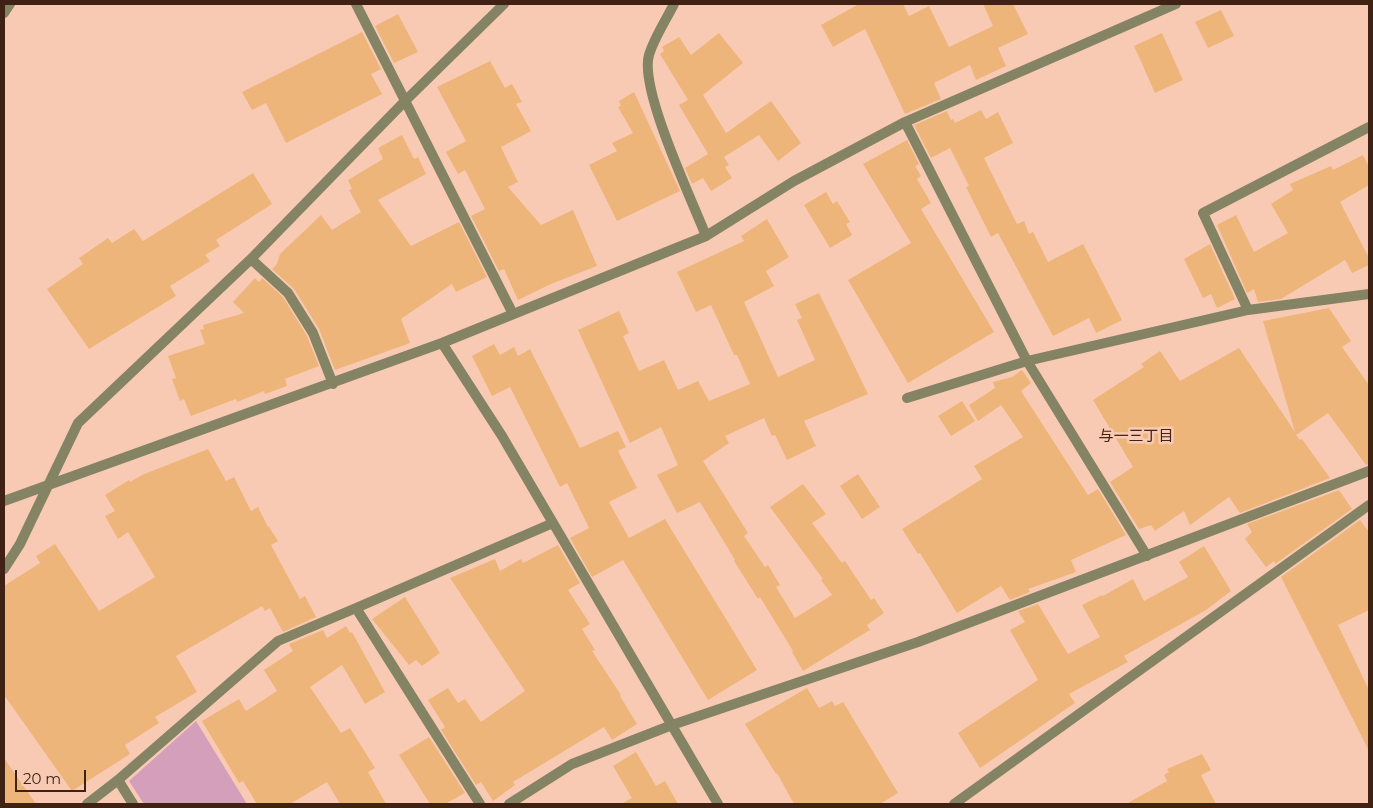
<!DOCTYPE html>
<html>
<head>
<meta charset="utf-8">
<style>
  body { margin:0 }
  #map { position:relative; width:1373px; height:808px; overflow:hidden; background:#f8cab4; font-family:Montserrat,sans-serif }
  canvas { display:block }
  .frame { position:absolute; inset:0; border:5px solid #3f2214; pointer-events:none }
  .scale { position:absolute; left:15px; top:770px; width:71px; height:22px; box-sizing:border-box; border:2px solid #3f2214; border-top:0; padding-left:6px; font-size:15px; line-height:18px; white-space:nowrap; color:#3f2214; -webkit-text-stroke:4px #f8cab4; paint-order:stroke }
</style>
</head>
<body>
<div id="map">
<canvas width="1373" height="808"></canvas>
<div class="frame"></div>
<div class="scale">20 m</div>
</div>
<script>
const ctx = document.querySelector('canvas').getContext('2d');
ctx.lineJoin = 'round';
function fillPath(path, color) {
  ctx.fillStyle = color;
  ctx.fill(path, 'evenodd');
}
function strokePath(path, color, width, dash) {
  ctx.strokeStyle = color;
  ctx.lineWidth = width;
  ctx.lineCap = dash ? 'butt' : 'round';
  ctx.setLineDash(dash || []);
  ctx.stroke(path);
}
function drawText(font, color, halo, rows, align = 'center') {
  ctx.font = font + ' Montserrat,"Noto Sans JP",sans-serif';
  ctx.lineWidth = 5;
  ctx.setLineDash([]);
  ctx.textBaseline = 'middle';
  ctx.strokeStyle = halo;
  ctx.fillStyle = color;
  for (const [text, x, y, turn = 0] of rows) {
    ctx.save();
    ctx.translate(x, y);
    ctx.rotate((+turn || 0) * Math.PI / 180);
    ctx.textAlign = isNaN(turn) ? turn : align;
    if (halo) ctx.strokeText(text, 0, 0);
    ctx.fillText(text, 0, 0);
    ctx.restore();
  }
}
const green = new Path2D(`
  M 196,721 L 247,804 L 144,804 L 129,781 Z`);
const building = new Path2D(`
  M 859,4 L 903,4 L 909,16 L 929,6 L 949,47 L 993,26 L 983,4 L 1013,4 L 1028,34 L 998,48 L 1006,66 L 976,80 L 970,65 L 934,83 L 941,99 L 905,114 L 865,29 L 833,47 L 821,25 Z
  M 1221,10 L 1234,36 L 1208,48 L 1195,22 Z
  M 398,14 L 418,52 L 394,63 L 375,26 Z
  M 362,32 L 381,69 L 371,74 L 382,94 L 286,143 L 266,103 L 252,110 L 242,92 Z
  M 719,33 L 743,63 L 703,95 L 726,133 L 771,101 L 801,143 L 778,161 L 759,135 L 724,157 L 729,165 L 725,167 L 732,178 L 711,191 L 703,178 L 692,184 L 685,168 L 708,154 L 679,105 L 688,100 L 660,54 L 664,51 L 662,47 L 679,37 L 691,55 Z
  M 1162,33 L 1183,80 L 1155,93 L 1134,46 Z
  M 490,61 L 505,88 L 512,84 L 522,102 L 516,104 L 531,131 L 501,147 L 518,182 L 508,187 L 541,225 L 573,210 L 597,266 L 551,284 L 518,300 L 504,269 L 499,271 L 471,216 L 485,209 L 465,170 L 458,174 L 446,152 L 466,141 L 437,87 Z
  M 634,92 L 680,191 L 617,221 L 589,165 L 617,151 L 612,143 L 633,133 L 618,107 L 621,106 L 619,101 Z
  M 981,110 L 986,119 L 998,112 L 1013,143 L 984,158 L 1017,224 L 1024,221 L 1029,234 L 1033,232 L 1048,262 L 1083,244 L 1122,320 L 1096,333 L 1089,318 L 1053,336 L 998,233 L 991,237 L 966,187 L 969,186 L 950,148 L 931,158 L 914,125 L 947,111 L 951,120 L 953,119 L 955,123 Z
  M 402,135 L 414,159 L 418,157 L 426,174 L 378,200 L 411,246 L 459,222 L 487,277 L 456,292 L 452,284 L 401,319 L 410,343 L 335,370 L 319,329 L 294,289 L 272,269 L 277,264 L 280,254 L 321,215 L 332,230 L 361,212 L 349,190 L 352,189 L 348,180 L 383,159 L 378,148 Z
  M 907,140 L 919,164 L 915,166 L 921,176 L 917,179 L 931,203 L 921,209 L 994,332 L 908,383 L 848,280 L 911,243 L 863,164 Z
  M 1363,155 L 1369,167 L 1369,185 L 1340,202 L 1369,258 L 1369,265 L 1352,273 L 1345,260 L 1281,299 L 1258,302 L 1254,289 L 1247,293 L 1217,225 L 1236,215 L 1254,252 L 1288,233 L 1271,204 L 1293,190 L 1290,184 L 1331,166 L 1333,170 Z
  M 253,173 L 272,204 L 216,240 L 220,246 L 205,255 L 210,261 L 170,286 L 176,296 L 89,349 L 47,289 L 83,264 L 79,258 L 108,238 L 112,243 L 134,229 L 143,241 Z
  M 826,192 L 833,204 L 837,201 L 850,222 L 846,224 L 852,235 L 830,248 L 804,205 Z
  M 767,219 L 789,257 L 766,271 L 774,286 L 744,302 L 778,377 L 815,360 L 797,320 L 802,318 L 795,304 L 819,293 L 868,394 L 804,421 L 816,446 L 787,460 L 775,435 L 772,436 L 764,418 L 725,436 L 729,443 L 703,461 L 748,533 L 744,536 L 765,567 L 768,565 L 780,585 L 776,587 L 795,618 L 832,595 L 821,580 L 823,579 L 770,507 L 803,484 L 826,514 L 812,523 L 842,563 L 845,561 L 871,600 L 874,598 L 884,613 L 867,625 L 870,630 L 803,671 L 792,652 L 793,651 L 760,597 L 758,599 L 734,561 L 735,560 L 700,502 L 677,513 L 657,475 L 678,465 L 661,427 L 630,443 L 578,330 L 619,311 L 629,333 L 623,336 L 639,371 L 664,360 L 678,390 L 698,381 L 709,401 L 750,384 L 737,355 L 734,355 L 711,305 L 696,312 L 677,272 L 744,241 L 741,236 Z
  M 1210,244 L 1235,299 L 1217,308 L 1211,294 L 1203,298 L 1184,259 Z
  M 255,278 L 259,282 L 262,278 L 283,297 L 307,336 L 319,366 L 285,379 L 287,386 L 265,394 L 264,391 L 237,402 L 236,399 L 191,416 L 184,399 L 180,401 L 172,379 L 176,378 L 168,356 L 205,344 L 200,330 L 204,329 L 203,325 L 244,313 L 233,302 Z
  M 1329,308 L 1351,341 L 1342,347 L 1369,385 L 1369,464 L 1366,465 L 1328,413 L 1296,435 L 1300,440 L 1302,439 L 1330,478 L 1240,513 L 1229,497 L 1190,525 L 1184,511 L 1155,531 L 1151,525 L 1139,529 L 1110,482 L 1133,467 L 1093,400 L 1144,367 L 1141,364 L 1160,351 L 1180,381 L 1239,348 L 1295,432 L 1263,321 Z
  M 494,344 L 500,355 L 514,347 L 518,356 L 530,349 L 580,448 L 618,431 L 626,447 L 618,451 L 637,488 L 609,502 L 629,538 L 665,519 L 757,670 L 708,700 L 623,560 L 592,577 L 570,538 L 589,528 L 567,483 L 560,487 L 510,387 L 492,396 L 472,356 Z
  M 1022,370 L 1031,383 L 1021,391 L 1088,495 L 1098,489 L 1126,535 L 1071,560 L 1076,572 L 1028,589 L 1030,592 L 1010,600 L 1001,586 L 957,613 L 920,553 L 918,554 L 902,529 L 982,479 L 974,466 L 1023,437 L 1001,405 L 978,421 L 969,405 L 995,388 L 993,382 L 1012,377 Z
  M 962,401 L 975,421 L 951,436 L 938,416 Z
  M 208,449 L 226,481 L 234,477 L 251,511 L 258,507 L 268,527 L 269,527 L 278,541 L 271,545 L 300,599 L 305,596 L 316,617 L 283,632 L 270,608 L 265,611 L 262,606 L 176,656 L 197,692 L 155,717 L 159,723 L 125,745 L 130,754 L 72,791 L 4,695 L 4,586 L 40,563 L 36,556 L 55,544 L 99,611 L 155,577 L 128,532 L 118,539 L 105,516 L 115,511 L 105,495 L 129,480 L 130,482 L 142,475 Z
  M 858,474 L 880,507 L 862,519 L 840,486 Z
  M 1339,490 L 1352,509 L 1275,564 L 1274,561 L 1266,567 L 1245,539 L 1252,532 L 1247,524 Z
  M 1360,520 L 1369,532 L 1369,610 L 1338,625 L 1369,690 L 1369,751 L 1281,577 Z
  M 558,545 L 580,583 L 568,590 L 590,624 L 582,629 L 595,650 L 592,651 L 621,695 L 620,696 L 637,724 L 612,740 L 604,727 L 513,782 L 515,785 L 493,801 L 481,782 L 476,785 L 441,730 L 445,727 L 428,700 L 448,688 L 458,703 L 465,699 L 481,722 L 525,691 L 450,578 L 495,559 L 500,571 L 521,559 L 523,563 Z
  M 1204,546 L 1231,591 L 1206,610 L 1124,656 L 1128,662 L 1069,694 L 1075,703 L 980,768 L 958,733 L 1038,680 L 1010,630 L 1025,622 L 1018,611 L 1038,604 L 1068,654 L 1100,637 L 1082,605 L 1102,595 L 1103,596 L 1133,579 L 1144,601 L 1188,577 L 1179,562 Z
  M 405,597 L 440,653 L 422,666 L 416,660 L 409,665 L 372,619 Z
  M 346,626 L 350,633 L 352,632 L 385,692 L 365,704 L 342,665 L 310,687 L 341,733 L 350,728 L 375,768 L 368,772 L 386,804 L 340,804 L 327,782 L 290,804 L 257,804 L 243,781 L 239,783 L 202,721 L 239,699 L 246,711 L 277,691 L 264,670 L 293,651 L 289,644 L 323,630 L 327,638 Z
  M 807,688 L 819,708 L 832,701 L 835,706 L 843,702 L 898,793 L 880,804 L 794,804 L 777,773 L 776,774 L 745,724 Z
  M 429,737 L 465,793 L 445,804 L 430,804 L 399,755 Z
  M 636,752 L 656,786 L 665,781 L 678,804 L 621,804 L 632,798 L 613,766 Z
  M 1202,754 L 1211,770 L 1201,775 L 1216,804 L 1126,804 L 1167,781 L 1164,775 L 1169,772 L 1167,769 Z
  M 4,758 L 36,804 L 4,804 Z`);
const minor = new Path2D(`
  M 356,4 L 513,314
  M 674,4 C 666,20 654,38 649,55 C 639,89 692,200 706,236
  M 4,13 L 10,4
  M 905,122 L 1027,361 L 1147,556
  M 251,259 L 288,293 L 313,333 L 333,384
  M 1248,310 L 1203,213 L 1369,127
  M 442,343 L 502,436 L 718,804
  M 907,398 L 1027,361 L 1248,310 L 1369,294
  M 4,501 L 442,343 L 706,236 L 794,181 L 905,122 L 1176,4
  M 4,569 L 20,544 L 78,423 L 251,259 L 405,101 L 504,4
  M 356,608 L 553,523
  M 118,780 L 133,804
  M 87,804 L 118,780 L 278,641 L 356,608 L 480,804
  M 509,804 L 572,764 L 672,725 L 918,642 L 1369,471
  M 954,804 L 1369,505`);
const neighbourhoodNames = [
  ["与一三丁目",1136,437]
];
fillPath(green, '#d49fbb');
fillPath(building, '#eeb57a');
strokePath(minor, '#848364', 10);
drawText('15px', '#3f2214', '#f8cab4', neighbourhoodNames);
</script>
</body>
</html>
